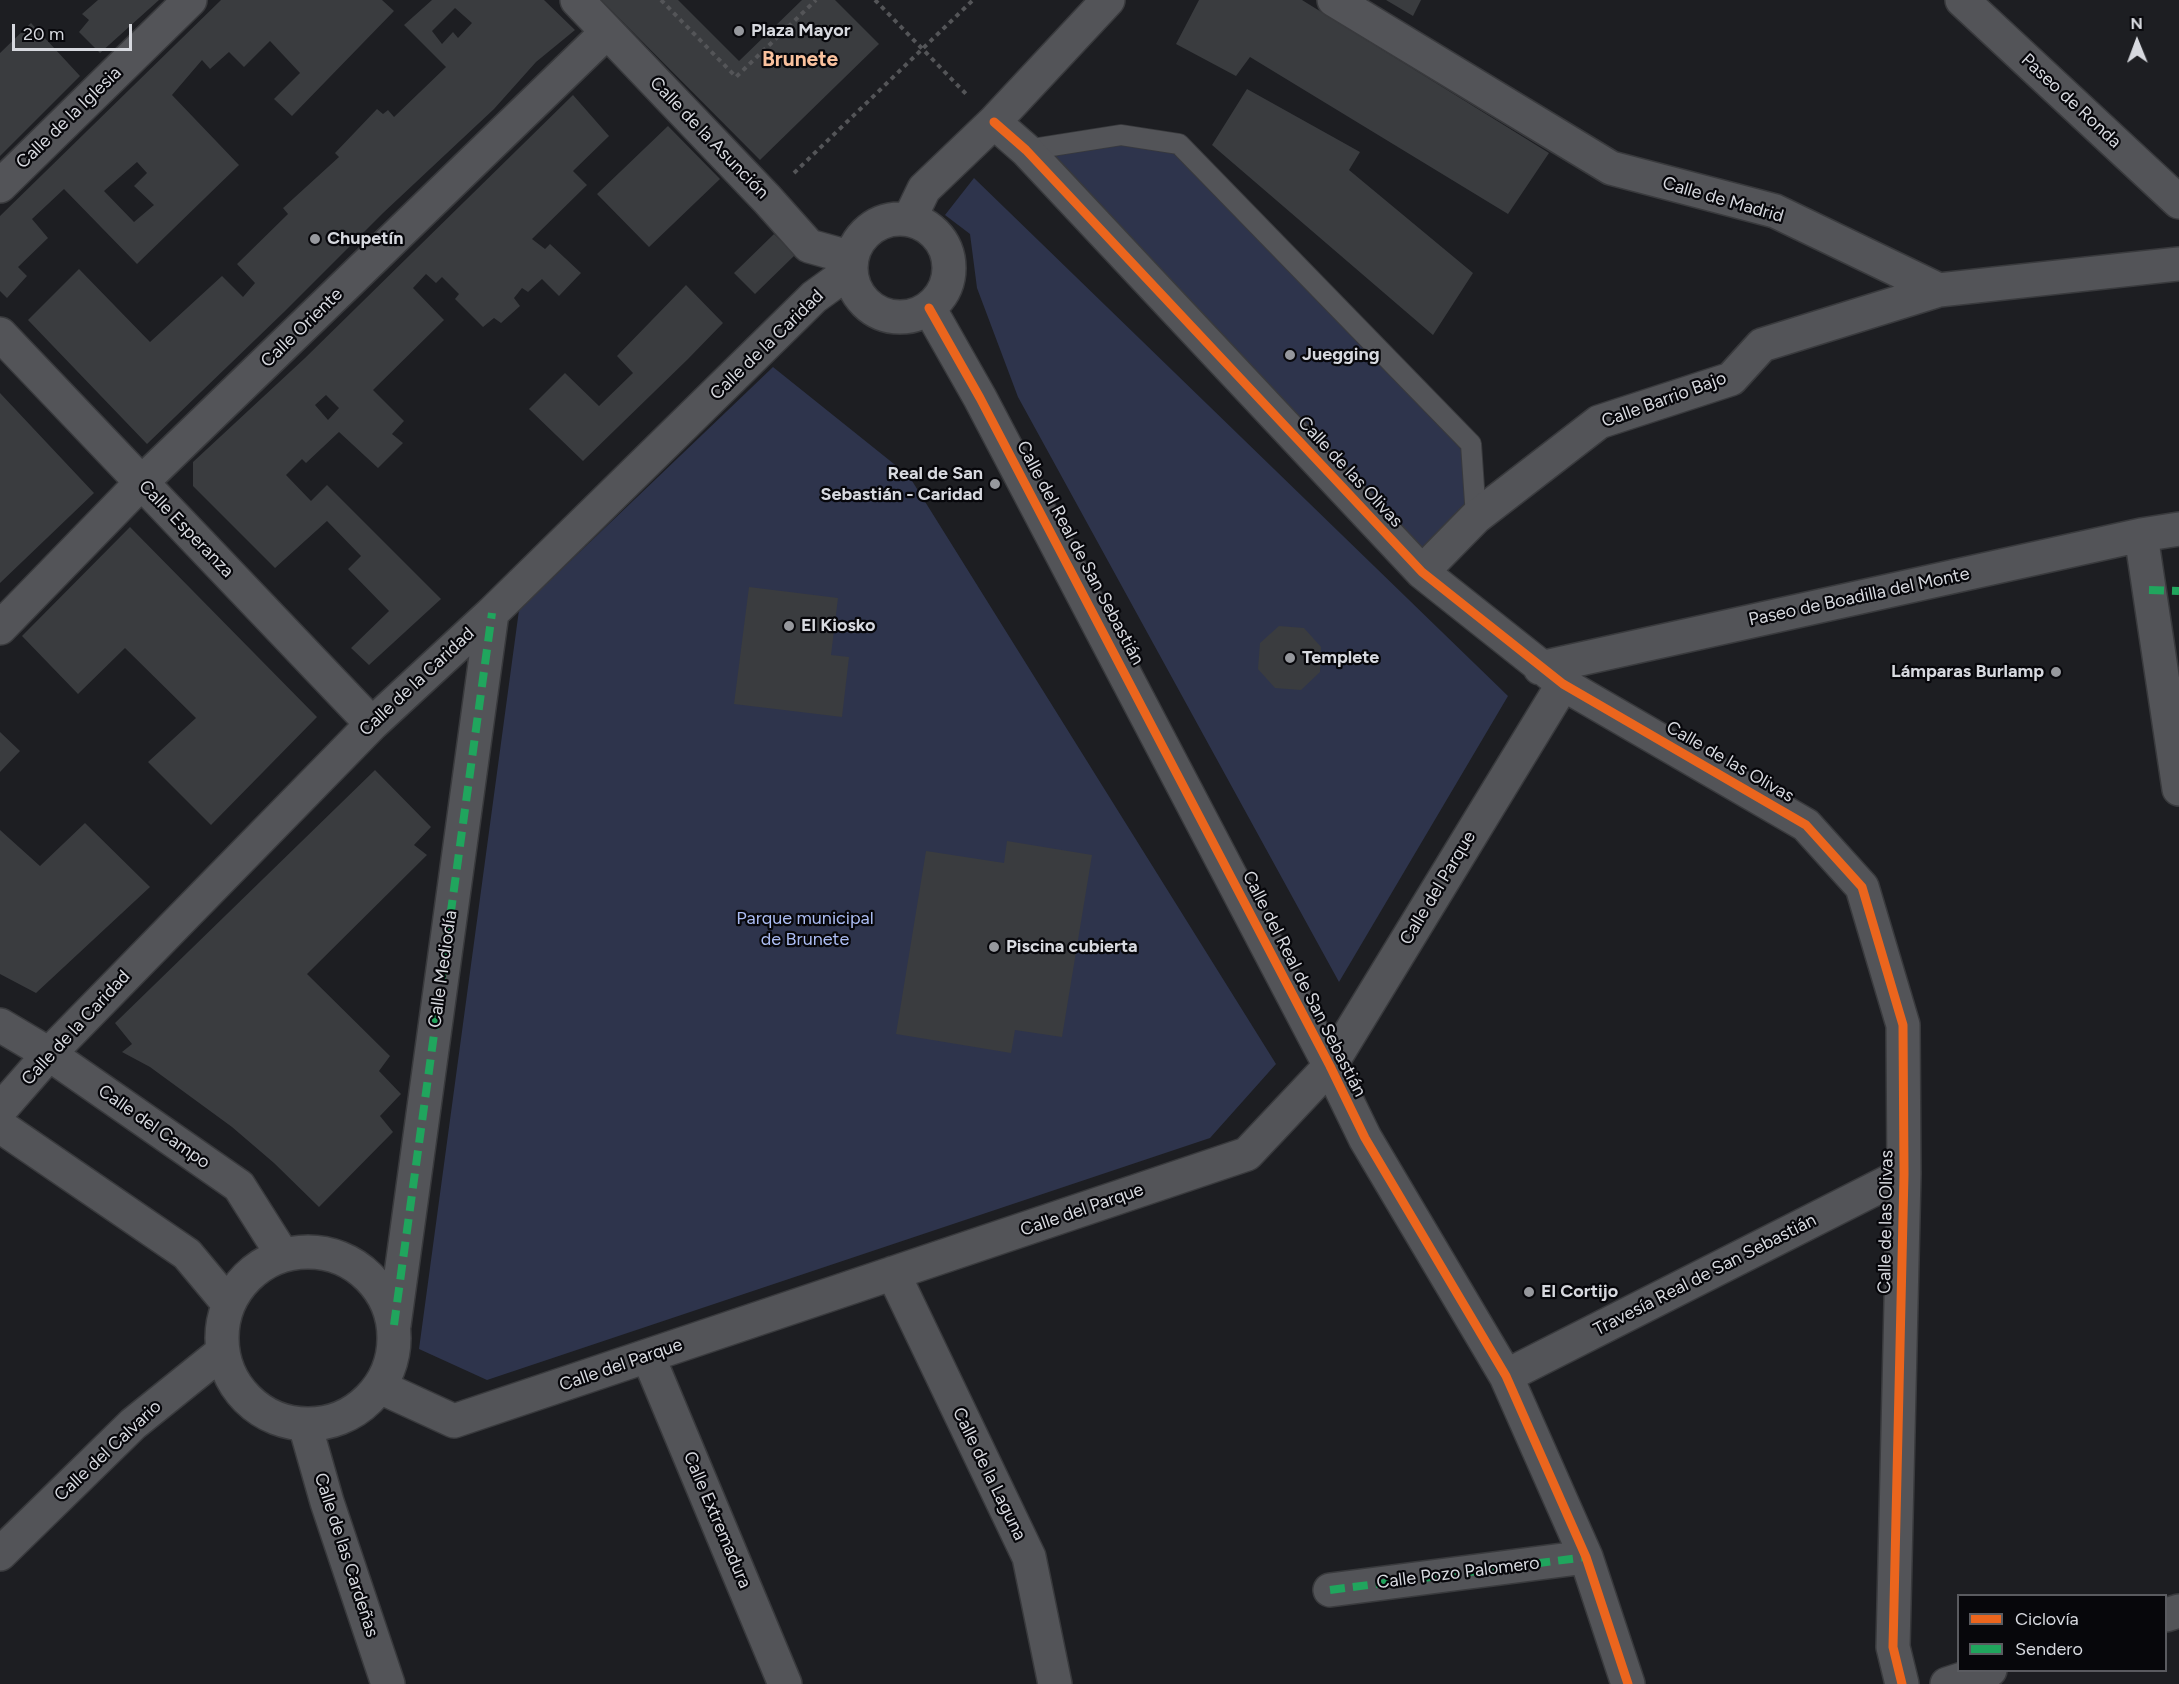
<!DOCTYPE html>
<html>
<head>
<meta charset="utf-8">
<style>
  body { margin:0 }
  #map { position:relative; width:2179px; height:1684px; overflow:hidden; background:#1d1e22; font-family:Figtree,sans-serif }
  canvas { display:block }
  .legend { position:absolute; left:1957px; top:1594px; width:210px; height:78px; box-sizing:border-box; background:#07070b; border:2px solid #5a5b60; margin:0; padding:8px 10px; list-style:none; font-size:18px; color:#d7d9df }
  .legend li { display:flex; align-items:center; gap:12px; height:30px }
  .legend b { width:30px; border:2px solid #5a5b60 }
  .north { position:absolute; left:2107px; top:12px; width:60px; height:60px; -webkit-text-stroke:4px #07070b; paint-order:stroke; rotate:359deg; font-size:16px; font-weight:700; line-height:24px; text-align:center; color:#d7d9df }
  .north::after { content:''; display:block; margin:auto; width:21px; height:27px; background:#d7d9df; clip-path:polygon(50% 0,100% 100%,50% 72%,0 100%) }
  .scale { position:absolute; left:12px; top:24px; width:120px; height:27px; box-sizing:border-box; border:3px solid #d7d9df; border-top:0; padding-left:8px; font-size:18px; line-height:21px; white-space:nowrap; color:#d7d9df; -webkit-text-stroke:4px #07070b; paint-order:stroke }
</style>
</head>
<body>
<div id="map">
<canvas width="2179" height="1684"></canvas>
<ul class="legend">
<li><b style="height:8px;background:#eb651d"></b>Ciclovía</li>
<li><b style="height:8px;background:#20a55d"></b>Sendero</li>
</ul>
<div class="north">N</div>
<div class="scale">20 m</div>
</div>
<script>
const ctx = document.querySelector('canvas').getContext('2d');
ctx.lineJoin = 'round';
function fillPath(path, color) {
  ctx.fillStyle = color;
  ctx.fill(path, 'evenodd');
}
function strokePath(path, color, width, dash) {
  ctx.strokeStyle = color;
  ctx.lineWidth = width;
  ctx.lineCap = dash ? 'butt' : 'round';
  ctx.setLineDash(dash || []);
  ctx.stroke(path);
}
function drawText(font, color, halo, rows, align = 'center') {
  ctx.font = font + ' Figtree,sans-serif';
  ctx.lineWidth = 4.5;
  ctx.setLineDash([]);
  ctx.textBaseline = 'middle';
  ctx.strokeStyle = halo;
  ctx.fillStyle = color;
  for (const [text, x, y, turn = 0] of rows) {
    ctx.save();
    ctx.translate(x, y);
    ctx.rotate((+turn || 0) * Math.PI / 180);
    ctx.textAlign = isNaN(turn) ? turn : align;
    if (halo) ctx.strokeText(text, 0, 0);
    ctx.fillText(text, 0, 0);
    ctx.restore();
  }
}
const green = new Path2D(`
  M 1121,135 L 1179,144 L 1471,444 L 1476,517 L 1422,572 L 1026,150 Z
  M 974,178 L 1508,696 L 1339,982 L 1018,397 L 977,288 L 970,234 L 945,215 Z
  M 773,367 L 909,476 L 1276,1064 L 1210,1138 L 487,1380 L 419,1349 L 519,610 Z`);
const building = new Path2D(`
  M 98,0 L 159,0 L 100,53 L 79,32 L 89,20 L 82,14 Z
  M 221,0 L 382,0 L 394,11 L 292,116 L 274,99 L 300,73 L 270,41 L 244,67 L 229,52 L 210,69 L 202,60 L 172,95 L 239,165 L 137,264 L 64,189 L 32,219 L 48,238 L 18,267 L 27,276 L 7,298 L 0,291 L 0,216 ZM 137,162 L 147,173 L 134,186 L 154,205 L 134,222 L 104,191 Z
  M 432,0 L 544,0 L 575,30 L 536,62 L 494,109 L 383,213 L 284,312 L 147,444 L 28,320 L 79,269 L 150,342 L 222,276 L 243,297 L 255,283 L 237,264 L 288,214 L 283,208 L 339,157 L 335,153 L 377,109 L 383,114 L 388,110 L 394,117 L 446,67 L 404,25 ZM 455,8 L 472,23 L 458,38 L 453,32 L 442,44 L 432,31 Z
  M 601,0 L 678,0 L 739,61 L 802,0 L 835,0 L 879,44 L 760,160 Z
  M 1199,0 L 1302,0 L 1549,153 L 1508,214 L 1250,57 L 1236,76 L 1176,44 Z
  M 1386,0 L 1421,0 L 1413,16 Z
  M 31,23 L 80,76 L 0,156 L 0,53 Z
  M 1247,89 L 1360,152 L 1349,170 L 1473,273 L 1433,335 L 1212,145 Z
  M 573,95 L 609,136 L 573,171 L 587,185 L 532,239 L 545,249 L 550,244 L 581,273 L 559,296 L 542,279 L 528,292 L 522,288 L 514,298 L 520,306 L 501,323 L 494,318 L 483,327 L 455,299 L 459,294 L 442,277 L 436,283 L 426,274 L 413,288 L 444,320 L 373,390 L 404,421 L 392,434 L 403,443 L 378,468 L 339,432 L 306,463 L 302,459 L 286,475 L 311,501 L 327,485 L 441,599 L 369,665 L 351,648 L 389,611 L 348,569 L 361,556 L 327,521 L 275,568 L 193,486 L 193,462 L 305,358 ZM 326,395 L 339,408 L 328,420 L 315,405 Z
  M 668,126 L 720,179 L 649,247 L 597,194 Z
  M 774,234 L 795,255 L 755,294 L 734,273 Z
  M 686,285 L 723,323 L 688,359 L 583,461 L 529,409 L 565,373 L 599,406 L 633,373 L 617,356 Z
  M 0,393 L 94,493 L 0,583 Z
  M 130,527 L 317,717 L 211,825 L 148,762 L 196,718 L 125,648 L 78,694 L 22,636 Z
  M 749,587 L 838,598 L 831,655 L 849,657 L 842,717 L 734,704 Z
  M 1279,626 L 1304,628 L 1321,647 L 1320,672 L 1301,690 L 1275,688 L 1258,669 L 1260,643 Z
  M 0,732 L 20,751 L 0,772 Z
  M 375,770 L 431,827 L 414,845 L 427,855 L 307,974 L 390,1056 L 379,1071 L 401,1094 L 380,1116 L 393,1132 L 319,1207 L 274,1163 L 232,1127 L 150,1067 L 122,1052 L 132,1044 L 115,1023 Z
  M 85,823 L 150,887 L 36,993 L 0,974 L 0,830 L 40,866 Z
  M 1007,841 L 1092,855 L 1062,1037 L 1015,1030 L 1011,1053 L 896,1034 L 926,851 L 1004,863 Z`);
const path = new Path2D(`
  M 661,0 L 736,77 L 816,0
  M 875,0 L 968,96
  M 794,173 L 973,0`);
const lane = new Path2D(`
  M 1026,150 L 1121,135 L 1179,144 L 1471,444 L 1476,517`);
const street = new Path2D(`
  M 577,0 L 767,199 L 809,246 L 852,258
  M 1334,0 L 1611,168 L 1775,211 L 1939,290 L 2179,264
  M 1962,0 L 2179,202
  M 994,122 L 1026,150 L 1422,572 L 1563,684 L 1806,825 L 1862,887 L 1903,1025 L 1904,1174 L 1893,1647 L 1902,1684
  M 0,186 L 190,0
  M851 268a49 49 0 1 1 98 0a49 49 0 1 1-98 0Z
  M 909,220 L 924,189 L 994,122 L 1108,0
  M 929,308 L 980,398 L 1330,1066 L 1365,1138 L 1506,1376 L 1586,1557 L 1628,1684
  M 0,334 L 372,724
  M 2141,535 L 2179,789
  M 1422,572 L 1476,517 L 1599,422 L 1731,379 L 1762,345 L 1939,290
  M 0,628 L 141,483 L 607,32
  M 1540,668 L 2141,535 L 2179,529
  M 0,1025 L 49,1054 L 239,1186 L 282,1254
  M 0,1110 L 49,1054 L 372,724 L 492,613 L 814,297 L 850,271
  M 0,1126 L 187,1254 L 227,1302
  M222 1338a86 86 0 1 1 172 0a86 86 0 1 1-172 0Z
  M 893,1273 L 1029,1557 L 1055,1684
  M 394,1325 L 492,613
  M 648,1356 L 785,1684
  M 1506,1376 L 1904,1174
  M 380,1387 L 454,1421 L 1247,1154 L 1330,1066 L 1563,684
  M 305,1425 L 327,1502 L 388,1684
  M 0,1554 L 133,1424 L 221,1353
  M 1330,1590 L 1586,1557
  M 2166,1615 L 2179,1611
  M 1947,1684 L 1990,1670`);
const quiet = new Path2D(`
  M 2149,590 L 2179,591
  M 394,1325 L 492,613
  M 1330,1590 L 1586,1557`);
const cycleway = new Path2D(`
  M 994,122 L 1026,150 L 1422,572 L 1563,684 L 1806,825 L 1862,887 L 1903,1025 L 1904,1174 L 1893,1647 L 1902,1684
  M 929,308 L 980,398 L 1330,1066 L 1365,1138 L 1506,1376 L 1586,1557 L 1628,1684`);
const markers = [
  [739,31,6,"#96989d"],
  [315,239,6,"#96989d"],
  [1290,355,6,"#96989d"],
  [995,484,6,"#96989d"],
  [789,626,6,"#96989d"],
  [1290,658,6,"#96989d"],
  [2056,672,6,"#96989d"],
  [994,947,6,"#96989d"],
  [1529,1292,6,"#96989d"]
];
const poiNames = [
  ["Plaza Mayor",751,31],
  ["Chupetín",327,239],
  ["Juegging",1302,355],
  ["Real de San",983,474,"right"],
  ["Sebastián - Caridad",983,495,"right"],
  ["El Kiosko",801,626],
  ["Templete",1302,658],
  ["Lámparas Burlamp",2044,672,"right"],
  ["Piscina cubierta",1006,947],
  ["El Cortijo",1541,1292]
];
const streetNames = [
  ["Paseo de Ronda",2071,101,43],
  ["Calle de la Iglesia",69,118,-44],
  ["Calle de la Asunción",709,138,46],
  ["Calle de Madrid",1723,200,16],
  ["Calle Oriente",302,328,-44],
  ["Calle de la Caridad",767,345,-44],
  ["Calle Barrio Bajo",1664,400,-20],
  ["Calle de las Olivas",1350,472,47],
  ["Calle Esperanza",186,529,46],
  ["Calle del Real de San Sebastián",1080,553,62],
  ["Paseo de Boadilla del Monte",1859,597,-12],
  ["Calle de la Caridad",417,682,-43],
  ["Calle de las Olivas",1730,762,30],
  ["Calle del Parque",1438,888,-59],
  ["Calle Mediodía",443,969,-82],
  ["Calle del Real de San Sebastián",1304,984,63],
  ["Calle de la Caridad",76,1028,-47],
  ["Calle del Campo",154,1127,35],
  ["Calle del Parque",1082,1210,-19],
  ["Calle de las Olivas",1886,1222,-89],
  ["Travesía Real de San Sebastián",1705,1275,-27],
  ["Calle del Parque",621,1365,-19],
  ["Calle del Calvario",108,1451,-43],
  ["Calle de la Laguna",989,1474,64],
  ["Calle Extremadura",717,1520,67],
  ["Calle de las Cardeñas",346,1555,72],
  ["Calle Pozo Palomero",1458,1573,-7]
];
const parkNames = [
  ["Parque municipal",805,919],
  ["de Brunete",805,940]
];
const quarterNames = [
  ["Brunete",800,60]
];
fillPath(green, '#2e344c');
fillPath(building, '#3a3c3f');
strokePath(lane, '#393a3d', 22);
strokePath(street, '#393a3d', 36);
strokePath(path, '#545558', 4, [4.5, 4.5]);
strokePath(lane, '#535458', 20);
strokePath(street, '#535458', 33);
strokePath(quiet, '#20a55d', 8, [15, 8]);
strokePath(cycleway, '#eb651d', 9);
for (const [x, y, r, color] of markers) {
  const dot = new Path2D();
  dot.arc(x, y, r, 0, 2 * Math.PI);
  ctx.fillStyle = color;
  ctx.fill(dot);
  strokePath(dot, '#07070b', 2);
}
drawText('bold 18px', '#d7d9df', '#07070b', poiNames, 'left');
drawText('18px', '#d7d9df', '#07070b', streetNames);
drawText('18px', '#acbdf3', '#07070b', parkNames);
drawText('bold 21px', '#f9c19d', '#07070b', quarterNames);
</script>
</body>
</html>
